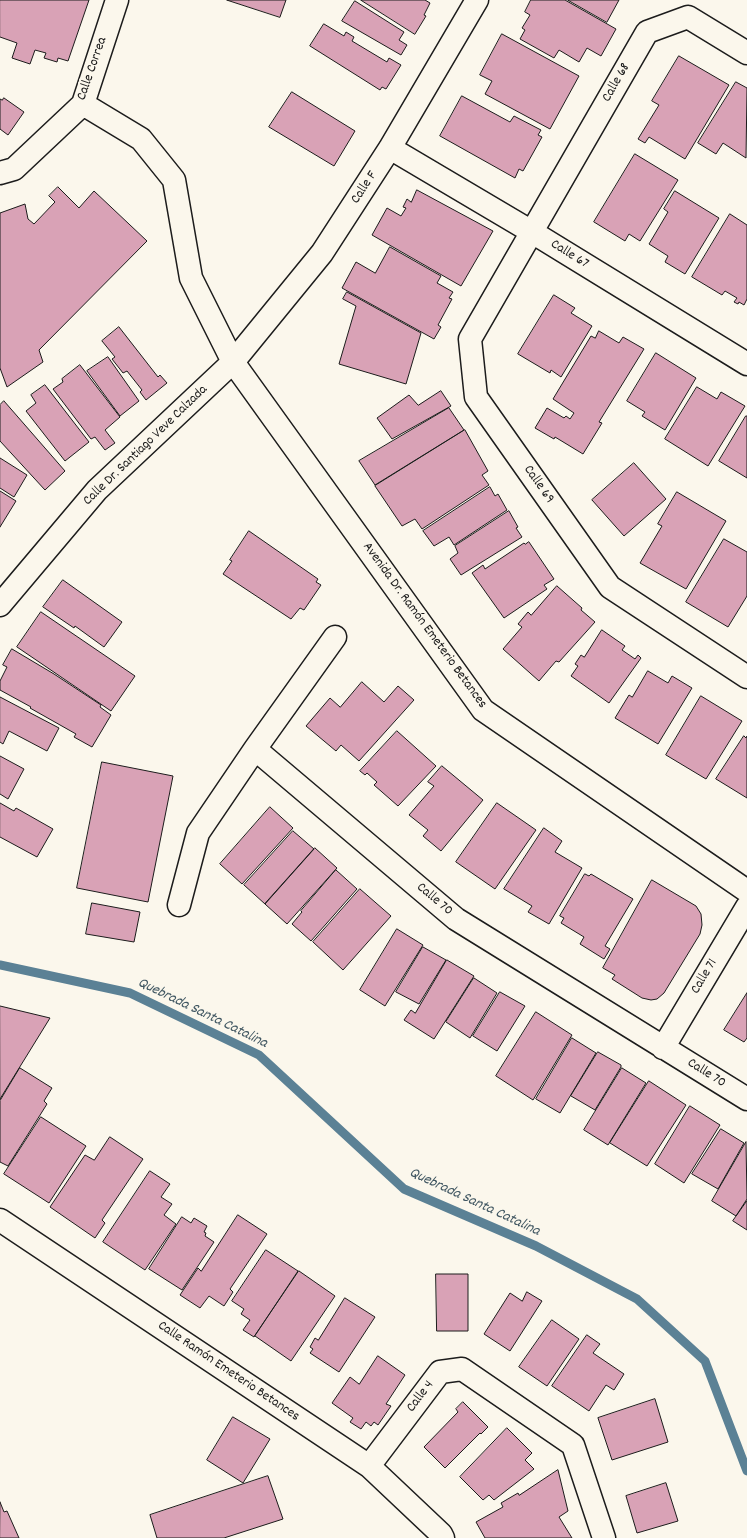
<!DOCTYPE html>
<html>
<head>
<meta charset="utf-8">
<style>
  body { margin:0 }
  canvas { display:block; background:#fbf7ec }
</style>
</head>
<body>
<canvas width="747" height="1538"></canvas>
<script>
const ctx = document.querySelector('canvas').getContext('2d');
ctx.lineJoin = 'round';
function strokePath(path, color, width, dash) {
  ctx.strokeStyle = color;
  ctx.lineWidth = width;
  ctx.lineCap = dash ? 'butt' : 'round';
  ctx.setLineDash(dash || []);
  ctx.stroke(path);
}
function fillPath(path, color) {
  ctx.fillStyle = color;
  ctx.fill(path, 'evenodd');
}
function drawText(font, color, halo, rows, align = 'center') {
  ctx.font = font + ' Dekko,sans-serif';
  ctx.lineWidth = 4;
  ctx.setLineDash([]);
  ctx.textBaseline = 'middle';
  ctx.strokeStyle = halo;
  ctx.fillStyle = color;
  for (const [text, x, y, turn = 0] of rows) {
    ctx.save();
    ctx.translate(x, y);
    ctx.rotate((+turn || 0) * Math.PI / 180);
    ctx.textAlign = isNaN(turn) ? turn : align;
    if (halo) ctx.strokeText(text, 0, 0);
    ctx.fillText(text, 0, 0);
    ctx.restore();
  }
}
const stream = new Path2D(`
  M 0,965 L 130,993 L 259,1055 L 404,1189 L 536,1246 L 637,1299 L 705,1361 L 747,1471`);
const building = new Path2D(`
  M 0,0 L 89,0 L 68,61 L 58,58 L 57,62 L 44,58 L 46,53 L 35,50 L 30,64 L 12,58 L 17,43 L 0,37 Z
  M 227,0 L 286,0 L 280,17 Z
  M 361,0 L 425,0 L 430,3 L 424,15 L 426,16 L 415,34 Z
  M 531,0 L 565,0 L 616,29 L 601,56 L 587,48 L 579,62 L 559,50 L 554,58 L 520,39 L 525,30 L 522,28 L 530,15 L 525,12 Z
  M 568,0 L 619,0 L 607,22 Z
  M 355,1 L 404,32 L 399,40 L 407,45 L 401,55 L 342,21 Z
  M 324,24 L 344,36 L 346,32 L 354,37 L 352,41 L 387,62 L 389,58 L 401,65 L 386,89 L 382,87 L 380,90 L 310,46 Z
  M 502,34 L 579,76 L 550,129 L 485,94 L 492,81 L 480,75 Z
  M 679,56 L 729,85 L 685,159 L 649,137 L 645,143 L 638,139 L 659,105 L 652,101 Z
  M 736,82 L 747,88 L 746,158 L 723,143 L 716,154 L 698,143 Z
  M 292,92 L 355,131 L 334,166 L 269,127 Z
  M 462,96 L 510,122 L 514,116 L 541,130 L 538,135 L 542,137 L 523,171 L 519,169 L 515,178 L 440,136 Z
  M 4,98 L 24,112 L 8,135 L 0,129 L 0,99 L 2,100 Z
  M 635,154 L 678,180 L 640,241 L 629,234 L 625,241 L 594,222 Z
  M 58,187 L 79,208 L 94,191 L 147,241 L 39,350 L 43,362 L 7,387 L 0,368 L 0,213 L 25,204 L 28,219 L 34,224 L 55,202 L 49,196 Z
  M 417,190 L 493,231 L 461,286 L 372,235 L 387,208 L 401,216 L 406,208 L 403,207 L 407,199 L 411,202 Z
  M 675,191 L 719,218 L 685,274 L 665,262 L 668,256 L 649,244 L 668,212 L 664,209 Z
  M 730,214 L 747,225 L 747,299 L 744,305 L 739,302 L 738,304 L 734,302 L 737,298 L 725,291 L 722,295 L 692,277 Z
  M 390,247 L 441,276 L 437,283 L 453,292 L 449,298 L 452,299 L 438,325 L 441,327 L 434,339 L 342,288 L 356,262 L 375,273 Z
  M 347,292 L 421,333 L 406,384 L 339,364 L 356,306 L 343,299 Z
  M 554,295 L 575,308 L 571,313 L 592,326 L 561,377 L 551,370 L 550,373 L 518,354 Z
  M 119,327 L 158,377 L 160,375 L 167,383 L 146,400 L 140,392 L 142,390 L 127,371 L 123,373 L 112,359 L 115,357 L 102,341 Z
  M 599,331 L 619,343 L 623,337 L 644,349 L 599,422 L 602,423 L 583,454 L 555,437 L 554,439 L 535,428 L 547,408 L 564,418 L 566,416 L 570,419 L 574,413 L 553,399 L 591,336 L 595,338 Z
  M 656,353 L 696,378 L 665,430 L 642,416 L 645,412 L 627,401 Z
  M 108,357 L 139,401 L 120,416 L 87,371 Z
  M 80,365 L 120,417 L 105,430 L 115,443 L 105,450 L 95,437 L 91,439 L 53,389 L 63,382 L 62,379 Z
  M 45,385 L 89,442 L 65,461 L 26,411 L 36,403 L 31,395 Z
  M 697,387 L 717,399 L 721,392 L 745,406 L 708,466 L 665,439 Z
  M 441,391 L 451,406 L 392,439 L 377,418 L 409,395 L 418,405 Z
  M 4,401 L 65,471 L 45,490 L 0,441 L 0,405 Z
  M 449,408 L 464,430 L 375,485 L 359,461 Z
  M 746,416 L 747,416 L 747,478 L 719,461 Z
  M 465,430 L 488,471 L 482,475 L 489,485 L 422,529 L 415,519 L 402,526 L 375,486 Z
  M 0,458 L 27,475 L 14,497 L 0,488 Z
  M 634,463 L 666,499 L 624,536 L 592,500 Z
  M 490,487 L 495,496 L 498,494 L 507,510 L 454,545 L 449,537 L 434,546 L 423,531 Z
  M 0,491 L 16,501 L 0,527 Z
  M 677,492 L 726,521 L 686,589 L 640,563 L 662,526 L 658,524 Z
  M 509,511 L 518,527 L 516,528 L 522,537 L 461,575 L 450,559 L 458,553 L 455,546 Z
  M 249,531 L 318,579 L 316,582 L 321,585 L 304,610 L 300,608 L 291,619 L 223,574 L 232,561 L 230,560 Z
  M 724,539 L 747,552 L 747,596 L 728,627 L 686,602 Z
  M 529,542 L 554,579 L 544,585 L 547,589 L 504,618 L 472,573 L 483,565 L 485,569 L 524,543 L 525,544 Z
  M 63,580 L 122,622 L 104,647 L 75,626 L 74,628 L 43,607 Z
  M 557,586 L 582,608 L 581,610 L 595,622 L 559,662 L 556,661 L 539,681 L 503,649 L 522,627 L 518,624 L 528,612 L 531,615 Z
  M 41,612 L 135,676 L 111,711 L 17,647 Z
  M 602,630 L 625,646 L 622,650 L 635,659 L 638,655 L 641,658 L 609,703 L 571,676 L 578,666 L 575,664 L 581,655 L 584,657 Z
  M 12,649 L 54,674 L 101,705 L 100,707 L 111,715 L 92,747 L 74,737 L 76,734 L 30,708 L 31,707 L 0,690 L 0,681 L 7,667 L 3,665 Z
  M 648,671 L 668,683 L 672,676 L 692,688 L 658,744 L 615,718 L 629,695 L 632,697 Z
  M 362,682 L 384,702 L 398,686 L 414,700 L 359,761 L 341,745 L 336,751 L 306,726 L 330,698 L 340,707 Z
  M 701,696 L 742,721 L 706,779 L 666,755 Z
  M 0,697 L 59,728 L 47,751 L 9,731 L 3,744 L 0,742 Z
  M 397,731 L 436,766 L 398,806 L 374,785 L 377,782 L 367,773 L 365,775 L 360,771 Z
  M 744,736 L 746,738 L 747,736 L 747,798 L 716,779 Z
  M 0,756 L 24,769 L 8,799 L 0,794 Z
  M 102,762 L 173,776 L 148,902 L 77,888 Z
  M 442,766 L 483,800 L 441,851 L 423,836 L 428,830 L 409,815 L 434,786 L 428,782 Z
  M 0,803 L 14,811 L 16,808 L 53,829 L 37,857 L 0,837 Z
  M 497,803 L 536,830 L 495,889 L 456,862 Z
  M 270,807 L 293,828 L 242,884 L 220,864 Z
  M 544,828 L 562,841 L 555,852 L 582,868 L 549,924 L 528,912 L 532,906 L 504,889 Z
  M 293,831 L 314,849 L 265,904 L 244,885 Z
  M 315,848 L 337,868 L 287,924 L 265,904 Z
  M 336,870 L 357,889 L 311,941 L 292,924 L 302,912 L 301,911 Z
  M 585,874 L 589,876 L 591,874 L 633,899 L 605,946 L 610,949 L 604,959 L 580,944 L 584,937 L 561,923 L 564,918 L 560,916 Z
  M 652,880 L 696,906 L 701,914 L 702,925 L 700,934 L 664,993 L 657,999 L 651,1000 L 642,998 L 612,979 L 615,975 L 603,968 Z
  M 360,889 L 391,916 L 343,970 L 313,942 Z
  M 92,903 L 140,912 L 134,942 L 86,934 Z
  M 397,929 L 423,945 L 385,1006 L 360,990 Z
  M 423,947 L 446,960 L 419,1004 L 396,992 Z
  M 447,960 L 474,976 L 434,1039 L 404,1020 L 411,1010 L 415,1013 Z
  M 474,978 L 497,993 L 470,1038 L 446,1022 Z
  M 500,992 L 525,1006 L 497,1051 L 473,1036 Z
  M 747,993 L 747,1038 L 744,1042 L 724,1030 Z
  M 0,1006 L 50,1018 L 0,1099 Z
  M 536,1012 L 572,1035 L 533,1100 L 496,1076 Z
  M 572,1038 L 596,1053 L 560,1113 L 536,1099 Z
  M 598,1052 L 621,1065 L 621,1067 L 595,1110 L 571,1096 Z
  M 20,1068 L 52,1088 L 44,1101 L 47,1104 L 8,1166 L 0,1162 L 0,1101 Z
  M 622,1068 L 646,1083 L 608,1145 L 584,1130 Z
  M 649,1081 L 686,1105 L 647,1166 L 610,1143 Z
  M 690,1106 L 720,1125 L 684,1183 L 655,1164 Z
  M 41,1117 L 86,1146 L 49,1203 L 4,1174 Z
  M 721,1129 L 744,1143 L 718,1189 L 692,1174 Z
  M 110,1137 L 143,1159 L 102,1220 L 105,1223 L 95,1238 L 50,1207 L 85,1155 L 94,1160 Z
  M 746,1142 L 747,1199 L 736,1216 L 712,1201 Z
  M 150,1171 L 170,1184 L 161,1197 L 172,1204 L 164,1215 L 176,1224 L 145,1270 L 103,1242 Z
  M 747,1201 L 747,1230 L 733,1221 Z
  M 238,1215 L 267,1234 L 230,1289 L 233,1292 L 224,1306 L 209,1296 L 200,1308 L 180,1295 L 198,1268 L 201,1271 Z
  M 182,1217 L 191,1223 L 194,1218 L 207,1226 L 204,1232 L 206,1233 L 205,1236 L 214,1242 L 182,1290 L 149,1269 Z
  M 266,1250 L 298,1271 L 254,1337 L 243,1330 L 250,1320 L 241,1314 L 244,1309 L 232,1301 Z
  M 299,1271 L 335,1296 L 291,1361 L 255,1336 Z
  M 436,1274 L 468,1274 L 468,1331 L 437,1331 Z
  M 527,1292 L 542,1301 L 510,1351 L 484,1334 L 510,1293 L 522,1301 Z
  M 345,1298 L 375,1317 L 339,1372 L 310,1353 L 313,1349 L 310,1347 L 315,1338 L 318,1340 Z
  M 552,1320 L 579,1339 L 547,1386 L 519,1367 Z
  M 587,1335 L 600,1344 L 593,1353 L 624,1374 L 614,1390 L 606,1385 L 589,1411 L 552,1386 Z
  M 378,1356 L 405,1375 L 386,1404 L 391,1406 L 378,1425 L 374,1422 L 371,1426 L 366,1422 L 361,1429 L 350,1422 L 353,1418 L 332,1403 L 350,1377 L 359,1384 Z
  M 655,1399 L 668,1442 L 612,1460 L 598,1418 Z
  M 463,1402 L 488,1427 L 481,1434 L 480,1433 L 445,1468 L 424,1447 L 458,1412 L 456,1409 Z
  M 233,1417 L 270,1439 L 243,1483 L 207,1460 Z
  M 507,1428 L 532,1453 L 525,1460 L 534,1469 L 494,1500 L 489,1495 L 483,1500 L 460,1477 Z
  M 558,1470 L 568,1511 L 559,1517 L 572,1538 L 485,1538 L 476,1522 L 503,1507 L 501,1503 L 518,1493 L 519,1495 Z
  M 268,1476 L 283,1519 L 224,1538 L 157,1538 L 150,1515 Z
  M 666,1483 L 678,1521 L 637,1533 L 626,1496 Z
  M 0,1502 L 4,1512 L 7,1511 L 19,1538 L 0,1538 Z`);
const minor = new Path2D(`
  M 747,53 L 688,17 L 647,32 L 470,339 L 476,397 L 610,587 L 747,677
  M 83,104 L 141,139 L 174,180 L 191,278 L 233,362 L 483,710 L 747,891
  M 390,148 L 532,232 L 747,364
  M 0,173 L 14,169 L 83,104 L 117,0
  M 0,605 L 97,490 L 233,362 L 322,253 L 390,148 L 477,0
  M 255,749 L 456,919 L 747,1099
  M 179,905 L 198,833 L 255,749 L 335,637
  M 663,1048 L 747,907
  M 0,1220 L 369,1466 L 441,1534 L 443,1538
  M 369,1466 L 440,1372 L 462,1369 L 573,1445 L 604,1538`);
const streetNames = [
  ["Calle Correa",93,69,-71],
  ["Calle 68",617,83,-60],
  ["Calle F",365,188,-57],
  ["Calle 67",569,255,32],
  ["Calle Dr. Santiago Veve Calzada",146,446,-44],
  ["Calle 69",538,485,55],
  ["Avenida Dr. Ramón Emeterio Betances",424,626,54],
  ["Calle 70",434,900,40],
  ["Calle 71",705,977,-59],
  ["Calle 70",706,1074,32],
  ["Calle Ramón Emeterio Betances",228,1372,34],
  ["Calle 4",421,1397,-53]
];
const waterNames = [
  ["Quebrada Santa Catalina",202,1014,26],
  ["Quebrada Santa Catalina",474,1203,25]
];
strokePath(stream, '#5b8195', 9);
fillPath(building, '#d9a2b6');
strokePath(building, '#1c1c1c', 1);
strokePath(minor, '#1c1c1c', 25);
strokePath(minor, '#fbf7ec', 22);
drawText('14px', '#1c1c1c', '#fbf7ec', streetNames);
drawText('italic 15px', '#415762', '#fbf7ec', waterNames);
</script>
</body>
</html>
